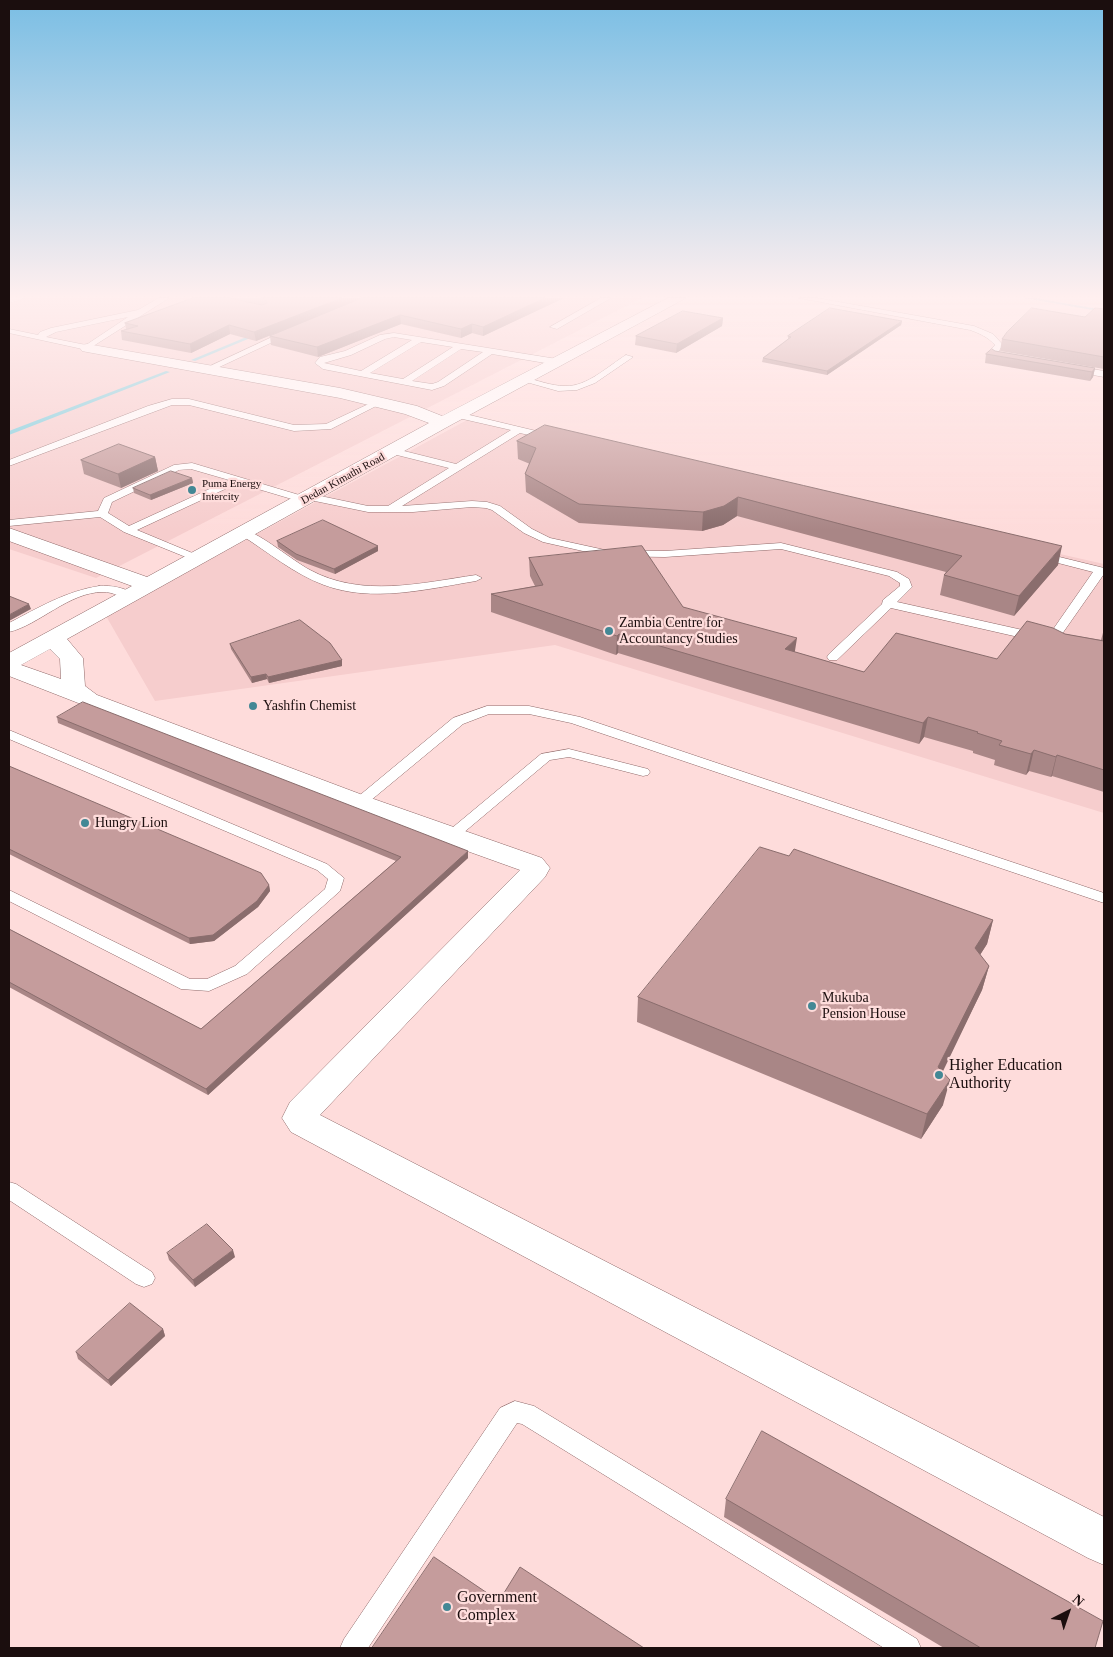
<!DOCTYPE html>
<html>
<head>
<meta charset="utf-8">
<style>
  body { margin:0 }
  #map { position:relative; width:1113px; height:1657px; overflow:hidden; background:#fedcdb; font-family:Georgia,serif }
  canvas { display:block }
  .frame { position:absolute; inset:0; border:10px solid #1b0e0e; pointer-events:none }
  .north { position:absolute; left:1043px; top:1587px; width:50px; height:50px; -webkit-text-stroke:4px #fedcdb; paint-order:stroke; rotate:41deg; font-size:14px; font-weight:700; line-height:20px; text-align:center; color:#1b0e0e }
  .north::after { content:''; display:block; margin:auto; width:18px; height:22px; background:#1b0e0e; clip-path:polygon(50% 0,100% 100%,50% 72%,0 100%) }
</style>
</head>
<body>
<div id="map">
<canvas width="1113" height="1657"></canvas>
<div class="frame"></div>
<div class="north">N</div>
</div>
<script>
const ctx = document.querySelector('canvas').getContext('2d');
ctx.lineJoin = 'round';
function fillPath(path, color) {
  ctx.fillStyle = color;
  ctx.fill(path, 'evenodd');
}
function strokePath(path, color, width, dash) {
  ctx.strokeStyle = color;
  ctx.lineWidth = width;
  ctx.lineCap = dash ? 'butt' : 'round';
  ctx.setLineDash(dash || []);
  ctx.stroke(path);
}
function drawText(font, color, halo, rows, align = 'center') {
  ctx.font = font + ' Georgia,serif';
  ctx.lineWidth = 4.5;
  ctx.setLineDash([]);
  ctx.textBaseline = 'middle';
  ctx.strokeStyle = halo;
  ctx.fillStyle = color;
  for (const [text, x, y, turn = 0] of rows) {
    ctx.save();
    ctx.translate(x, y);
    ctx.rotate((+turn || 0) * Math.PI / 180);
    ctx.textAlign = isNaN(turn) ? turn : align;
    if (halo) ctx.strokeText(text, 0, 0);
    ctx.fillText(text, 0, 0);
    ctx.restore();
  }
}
const built = new Path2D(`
  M 25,298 L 642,298 L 96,578 L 9,549 L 9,303 Z
  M 467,420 L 1104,564 L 1104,813 L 555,645 L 155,701 L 106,616 Z`);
const stream = new Path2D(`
  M 1024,298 L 1035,298 L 1104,310 L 1104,312 Z
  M 256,333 L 260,334 L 195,361 L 191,360 Z
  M 166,371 L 170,372 L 9,435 L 9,431 Z`);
const lane = new Path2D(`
  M 159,298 L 169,298 L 87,350 L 9,333 L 9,329 L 38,335 L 40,332 L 51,328 L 138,310 ZM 128,317 L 86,345 L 46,337 L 56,332 Z
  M 601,298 L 611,298 L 557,329 L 550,327 Z
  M 799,298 L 817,298 L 974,326 L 993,334 L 1003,345 L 998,352 L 1010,358 L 1006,360 L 994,358 L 989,352 L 995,345 C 988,337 979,333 970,330 Z
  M 285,331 L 292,333 L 213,370 L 206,368 Z
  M 394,333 L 557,359 L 561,362 L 557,365 L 492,354 L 444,386 L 432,390 L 323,369 L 315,363 L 320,357 L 345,351 L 380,335 ZM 394,337 L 412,340 L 361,371 L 324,363 L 351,355 L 385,339 ZM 421,342 L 453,347 L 403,379 L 370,373 ZM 461,349 L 483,352 L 438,382 L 432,384 L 412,381 Z
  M 626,355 L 633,357 L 595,383 L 577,390 L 558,391 L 519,380 L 523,377 C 537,380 551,386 565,386 C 587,387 608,366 626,355 Z
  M 1074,366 L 1104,371 L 1104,377 L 1071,371 L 1070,369 Z
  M 172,399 L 189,399 L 294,425 L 326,424 L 377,400 L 383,400 L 384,402 L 331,429 L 294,431 L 189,405 L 172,405 L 9,466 L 9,460 L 148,406 Z
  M 457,412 L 553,435 L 555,437 L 550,440 L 520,433 L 402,506 L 472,501 L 487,502 L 500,506 L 532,529 L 550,538 L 605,550 L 665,551 L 781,543 L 897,572 L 909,579 L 912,587 L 897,602 L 1036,633 L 1042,637 L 1036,641 L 891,608 L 837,660 L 829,660 L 827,657 L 829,654 L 882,604 L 883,600 L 900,586 L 900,583 L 889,576 L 781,549 L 665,557 L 605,556 L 543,542 L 524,533 L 492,510 L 486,508 L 472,507 L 413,512 L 368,512 L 310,500 L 305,503 L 238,483 L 137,530 L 202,557 L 204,559 L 198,562 L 124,532 L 100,517 L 9,526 L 9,520 L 98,511 L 104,498 L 174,465 L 192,463 L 306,497 L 311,494 L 368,506 L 388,506 L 449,468 L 389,453 L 389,449 L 392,448 L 456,464 L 511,430 L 454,417 L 454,413 ZM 191,469 L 229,480 L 129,526 L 108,513 L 112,502 L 179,470 Z
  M 245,530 C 261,534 293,561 310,570 C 362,598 421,583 476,575 L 482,578 L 476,581 C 427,589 372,603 324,585 C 294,574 268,552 241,535 L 240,533 Z
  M 1039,552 L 1104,568 L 1104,574 L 1055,644 L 1051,645 L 1045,641 L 1093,572 L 1035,557 L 1033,555 Z
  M 99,586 C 111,585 128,588 136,596 L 130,600 C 121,597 113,592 103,592 C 69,592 39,625 9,632 L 9,623 C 38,608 66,591 99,586 Z
  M 487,706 L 529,706 L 580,717 L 1104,893 L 1104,903 L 571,723 L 529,714 L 489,714 L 463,724 L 364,806 L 354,806 L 352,803 L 354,800 L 453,718 Z
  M 9,730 L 327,864 L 344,878 L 340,891 L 247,974 L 209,991 L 181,989 L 9,901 L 9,890 L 190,979 L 207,979 L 235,966 L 325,889 L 328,879 L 317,870 L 9,739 Z
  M 569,749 L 648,769 L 650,772 L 648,775 L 643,776 L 569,757 L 550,760 L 456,839 L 446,839 L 443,836 L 446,833 L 541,754 Z
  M 9,1182 L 16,1184 L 152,1272 L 155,1278 L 152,1284 L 144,1287 L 136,1284 L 9,1200 Z
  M 515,1401 L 534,1406 L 917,1639 L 921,1648 L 884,1648 L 522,1424 L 517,1423 L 368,1648 L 340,1648 L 344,1639 L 500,1408 Z`);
const street = new Path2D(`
  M 668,298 L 686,298 L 449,426 L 67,639 L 83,658 L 85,686 L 97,695 L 368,797 L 542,858 L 550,868 L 545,877 L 320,1115 L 1104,1517 L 1104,1565 L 1088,1558 L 291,1132 L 282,1118 L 290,1102 L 520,870 L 350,809 L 9,676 L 9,653 L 132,586 L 9,541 L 9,528 L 147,577 L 429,423 L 405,414 L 340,398 L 87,352 L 82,351 L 80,348 L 82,345 L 87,344 L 340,388 L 417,406 L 442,416 ZM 50,649 L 60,659 L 61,679 L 21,665 Z`);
const wall = new Path2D(`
  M 193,298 L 564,298 L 483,336 L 472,333 L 461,338 L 401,324 L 318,357 L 271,345 L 270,336 L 293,326 L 256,341 L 230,334 L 191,353 L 122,340 L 121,331 L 126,329 L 125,323 Z
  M 1104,309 L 1104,369 L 1000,351 L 1002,339 L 1085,317 Z
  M 723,318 L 722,326 L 676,353 L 635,345 L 636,336 Z
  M 902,321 L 901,325 L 827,375 L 762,362 L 763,358 L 788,339 L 788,336 Z
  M 995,351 L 1095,368 L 1093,377 L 1090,381 L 985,363 L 986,354 Z
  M 517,441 L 1058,565 L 1014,616 L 940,595 L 944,575 L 946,572 L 737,516 L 723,525 L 702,531 L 579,523 L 526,492 L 525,474 L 530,464 L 518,459 Z
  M 155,457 L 158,471 L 121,488 L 84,474 L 81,460 Z
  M 192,478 L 193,483 L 151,500 L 134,493 L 133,488 Z
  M 277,541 L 378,551 L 335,574 L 297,560 L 278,547 Z
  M 529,558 L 683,607 L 795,652 L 864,672 L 997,659 L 1065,634 L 1101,640 L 1104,629 L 1104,792 L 1052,776 L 1051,777 L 1029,771 L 1026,775 L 994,765 L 995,760 L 973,753 L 973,751 L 924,737 L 919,744 L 618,653 L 616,655 L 491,612 L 491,594 L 535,586 L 530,576 Z
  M 230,644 L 342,660 L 342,666 L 269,683 L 267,679 L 252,683 L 231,649 Z
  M 57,717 L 468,858 L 208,1095 L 9,987 L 9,929 L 201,1029 L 396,861 L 58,723 Z
  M 9,766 L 269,885 L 270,891 L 258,907 L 214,941 L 190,944 L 9,854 Z
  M 789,856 L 993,920 L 987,944 L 980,955 L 989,966 L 982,990 L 942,1071 L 943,1105 L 921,1139 L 637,1022 L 638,997 Z
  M 167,1253 L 235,1257 L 195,1287 L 169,1260 Z
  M 163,1329 L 165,1336 L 111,1386 L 78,1359 L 76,1352 Z
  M 726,1499 L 1095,1648 L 944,1648 L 724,1517 Z`);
const shadedWall = new Path2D(`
  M 342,298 L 365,298 L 256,341 L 254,332 Z
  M 545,298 L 564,298 L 483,336 L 483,327 Z
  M 400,315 L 401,324 L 318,357 L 317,347 Z
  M 723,318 L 722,326 L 676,353 L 677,344 Z
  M 902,321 L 901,325 L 827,375 L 827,371 Z
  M 472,324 L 472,333 L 461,338 L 461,329 Z
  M 229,325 L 230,334 L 191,353 L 190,344 Z
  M 1095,368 L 1093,377 L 1090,381 L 1092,372 Z
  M 155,457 L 158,471 L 121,488 L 118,474 Z
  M 192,478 L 193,483 L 151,500 L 150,495 Z
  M 738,497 L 737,516 L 723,525 L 702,531 L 703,512 Z
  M 378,546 L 378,551 L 335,574 L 334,569 Z
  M 1062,546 L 1058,565 L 1014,616 L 1019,596 Z
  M 29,604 L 31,609 L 9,621 L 9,615 Z
  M 619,634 L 618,653 L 616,655 L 617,636 Z
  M 797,638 L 794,657 L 785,649 Z
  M 342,660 L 342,666 L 269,683 L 268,677 Z
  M 266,674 L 267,679 L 252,683 L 251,677 Z
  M 928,717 L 924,737 L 919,744 L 923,723 Z
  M 1034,750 L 1029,771 L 1026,775 L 1031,754 Z
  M 1057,755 L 1052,776 L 1051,777 L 1056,757 Z
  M 468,851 L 468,858 L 208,1095 L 206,1089 Z
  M 269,885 L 270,891 L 258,907 L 214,941 L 190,944 L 189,938 Z
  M 993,920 L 987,944 L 969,972 L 975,948 Z
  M 989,966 L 982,990 L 933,1092 L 938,1067 Z
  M 950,1080 L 943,1105 L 921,1139 L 927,1114 Z
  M 233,1250 L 235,1257 L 195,1287 L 193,1280 Z
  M 163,1329 L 165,1336 L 111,1386 L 108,1380 Z`);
const building = new Path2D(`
  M 193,298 L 230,298 L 262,305 L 267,303 L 266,300 L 261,298 L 342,298 L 254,332 L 229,325 L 190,344 L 121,331 L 138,326 L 125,323 Z
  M 362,298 L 545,298 L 483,327 L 472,324 L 461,329 L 400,315 L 317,347 L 270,336 Z
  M 830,308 L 902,321 L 827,371 L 763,358 L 791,337 L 788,336 Z
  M 1032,308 L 1085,317 L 1095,308 L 1104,309 L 1104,357 L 1002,339 L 1007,332 Z
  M 683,311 L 723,318 L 677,344 L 636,336 Z
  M 992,349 L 995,351 L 1095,368 L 1092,372 L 986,354 Z
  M 545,425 L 1062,546 L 1019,596 L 944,575 L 962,556 L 738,497 L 724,506 L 703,512 L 579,504 L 525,474 L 536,448 L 517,441 Z
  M 119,444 L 155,457 L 118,474 L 81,460 Z
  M 171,471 L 192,478 L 150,495 L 133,488 Z
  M 323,520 L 378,546 L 334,569 L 296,554 L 277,541 Z
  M 642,546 L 683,607 L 797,638 L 785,649 L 864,672 L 896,633 L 997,659 L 1027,621 L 1053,628 L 1065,634 L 1104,641 L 1104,770 L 1057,755 L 1056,757 L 1034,750 L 1031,754 L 999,745 L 1002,741 L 977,733 L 978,732 L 928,717 L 923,723 L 619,634 L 617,636 L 491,594 L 543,585 L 529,558 Z
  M 9,596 L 29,604 L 9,615 Z
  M 300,620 L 330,643 L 342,660 L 268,677 L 266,674 L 251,677 L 230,644 Z
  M 83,702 L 468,851 L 206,1089 L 9,982 L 9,929 L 201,1029 L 401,857 L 57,717 Z
  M 9,766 L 261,873 L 269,885 L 257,901 L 213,935 L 189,938 L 9,849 Z
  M 760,847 L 789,856 L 794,849 L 993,920 L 975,948 L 989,966 L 938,1067 L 950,1080 L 927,1114 L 638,997 Z
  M 207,1224 L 233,1250 L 193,1280 L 167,1253 Z
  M 130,1303 L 163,1329 L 108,1380 L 76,1352 Z
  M 762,1431 L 1103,1621 L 1095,1648 L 981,1648 L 726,1499 Z
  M 434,1557 L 499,1601 L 520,1567 L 644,1648 L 372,1648 Z`);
const markers = [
  [192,490,5,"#438895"],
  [609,631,5,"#438895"],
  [253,706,5,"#438895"],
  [85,823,5,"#438895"],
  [812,1006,5,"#438895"],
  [939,1075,5,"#438895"],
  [447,1607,5,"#438895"]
];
const farStreetnames = [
  ["Dedan Kimathi Road",343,479,-29]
];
const farPoinames = [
  ["Puma Energy",202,484],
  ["Intercity",202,497]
];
const poiNames = [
  ["Zambia Centre for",619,623],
  ["Accountancy Studies",619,639],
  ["Yashfin Chemist",263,706],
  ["Hungry Lion",95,823],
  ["Mukuba",822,998],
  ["Pension House",822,1014]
];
const nearPoinames = [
  ["Higher Education",949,1066],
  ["Authority",949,1084],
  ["Government",457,1598],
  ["Complex",457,1616]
];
fillPath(built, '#f6cdcd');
fillPath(stream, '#76cedf');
strokePath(lane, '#8f6969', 1);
strokePath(street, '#8f6969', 1);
fillPath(lane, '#fff');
fillPath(street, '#fff');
fillPath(wall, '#a98686');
fillPath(shadedWall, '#8a6d6d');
fillPath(building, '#c59c9c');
strokePath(building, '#8a6d6d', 1);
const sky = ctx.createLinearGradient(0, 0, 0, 530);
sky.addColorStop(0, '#7abee4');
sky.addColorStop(0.56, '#ffefef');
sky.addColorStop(1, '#ffefef00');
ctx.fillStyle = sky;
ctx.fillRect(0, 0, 1113, 530);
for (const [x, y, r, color] of markers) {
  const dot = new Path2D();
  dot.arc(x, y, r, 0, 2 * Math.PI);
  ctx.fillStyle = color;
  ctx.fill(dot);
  strokePath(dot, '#fedcdb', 2);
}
drawText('11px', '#1b0e0e', '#fedcdb', farStreetnames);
drawText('11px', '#1b0e0e', '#fedcdb', farPoinames, 'left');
drawText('14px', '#1b0e0e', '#fedcdb', poiNames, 'left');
drawText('16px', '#1b0e0e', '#fedcdb', nearPoinames, 'left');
</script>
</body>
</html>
